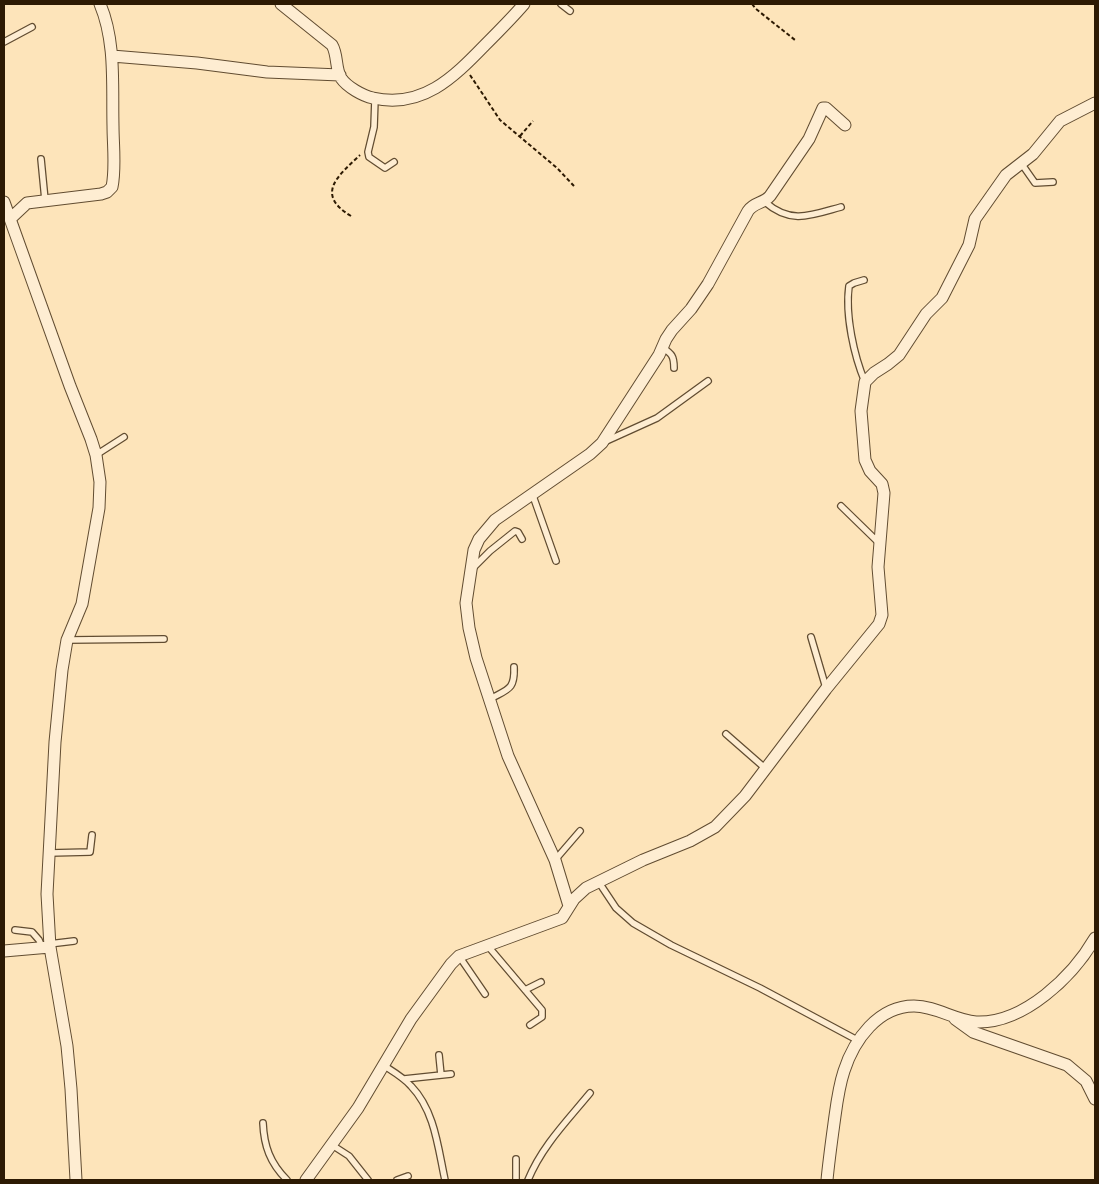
<!DOCTYPE html>
<html>
<head>
<meta charset="utf-8">
<style>
  body { margin:0 }
  #map { position:relative; width:1099px; height:1184px; overflow:hidden; background:#fde4ba; font-family:Alegreya,serif }
  canvas { display:block }
  .frame { position:absolute; inset:0; border:5px solid #2d1a03; pointer-events:none }
</style>
</head>
<body>
<div id="map">
<canvas width="1099" height="1184"></canvas>
<div class="frame"></div>
</div>
<script>
const ctx = document.querySelector('canvas').getContext('2d');
ctx.lineJoin = 'round';
function strokePath(path, color, width, dash) {
  ctx.strokeStyle = color;
  ctx.lineWidth = width;
  ctx.lineCap = dash ? 'butt' : 'round';
  ctx.setLineDash(dash || []);
  ctx.stroke(path);
}
const path = new Path2D(`
  M 752,4 L 756,9 L 795,40
  M 470,75 L 500,120 L 557,168 L 574,186
  M 520,136 L 533,121
  M 351,216 C 314,194 339,175 360,155`);
const service = new Path2D(`
  M 561,4 L 570,11
  M 4,42 L 32,27
  M 375,99 L 374,127 L 368,152 L 369,157 L 385,168 L 394,162
  M 41,159 L 45,200
  M 1021,163 L 1035,183 L 1053,182
  M 765,202 C 791,225 812,215 841,207
  M 864,280 L 854,283 L 849,286 C 845,315 854,356 865,382
  M 662,347 C 672,354 674,356 674,368
  M 604,442 L 657,418 L 708,381
  M 96,455 L 124,437
  M 532,493 L 556,561
  M 841,506 L 879,543
  M 473,568 L 490,551 L 515,531 L 518,532 L 522,539
  M 811,637 L 826,688
  M 67,640 L 164,639
  M 490,699 C 508,689 515,690 514,667
  M 726,734 L 766,769
  M 49,853 L 90,852 L 92,835
  M 555,860 L 580,831
  M 598,881 L 616,908 L 633,923 L 671,945 L 760,988 L 859,1041
  M 15,930 L 32,932 L 39,940 L 42,947
  M 49,944 L 74,941
  M 487,945 L 542,1010 L 542,1017 L 530,1025
  M 459,956 L 485,994
  M 525,990 L 541,982
  M 439,1055 L 441,1075
  M 383,1065 C 392,1071 403,1077 411,1086 C 435,1111 438,1148 445,1180
  M 404,1079 L 451,1074
  M 263,1123 C 264,1146 270,1163 287,1180
  M 332,1145 L 349,1156 L 368,1180
  M 516,1159 L 516,1180
  M 397,1180 L 408,1176
  M 528,1180 C 542,1146 567,1121 590,1093`);
const minor = new Path2D(`
  M 281,4 L 332,45 C 338,55 335,68 341,78 C 347,87 363,96 373,98 C 422,109 453,78 485,45 C 498,32 512,18 524,4
  M 112,56 L 197,63 L 267,72 L 340,75
  M 4,202 L 70,386 L 91,439 L 96,455 L 100,482 L 99,508 L 82,604 L 67,640 L 62,670 L 55,742 L 47,894 L 50,947 L 67,1046 L 71,1089 L 76,1180
  M 10,219 L 27,203 L 101,194 L 107,192 L 112,187 C 116,168 113,145 113,126 C 112,85 116,42 100,4
  M 569,906 L 555,860 L 508,756 L 476,658 L 469,628 L 466,603 L 474,550 L 479,539 L 495,520 L 590,454 L 602,443 L 659,355 L 666,339 L 672,330 L 691,309 L 708,284 L 748,211 C 754,202 763,204 770,196 L 809,139 L 823,108 L 826,108 L 845,125
  M 4,951 L 50,947
  M 955,1019 L 973,1032 L 1067,1065 L 1086,1081 L 1095,1099
  M 306,1180 L 358,1108 L 411,1019 L 451,964 L 459,956 L 562,918 L 574,899 L 586,888 L 643,860 L 690,841 L 715,827 L 745,796 L 826,689 L 879,624 L 882,615 L 878,567 L 884,493 L 882,484 L 870,471 L 865,460 L 861,411 L 865,382 L 874,373 L 888,364 L 899,355 L 926,314 L 942,298 L 969,245 L 975,219 L 1006,175 L 1033,154 L 1060,121 L 1095,103
  M 827,1180 C 829,1159 832,1138 835,1116 C 837,1101 839,1086 844,1071 C 854,1040 878,1006 914,1006 C 936,1006 954,1020 976,1022 C 1024,1024 1073,976 1095,938`);
strokePath(service, '#614c31', 8);
strokePath(minor, '#614c31', 13);
strokePath(path, '#2d1a03', 2, [4, 2.5]);
strokePath(service, '#feedd2', 5.5);
strokePath(minor, '#feedd2', 11);
</script>
</body>
</html>
